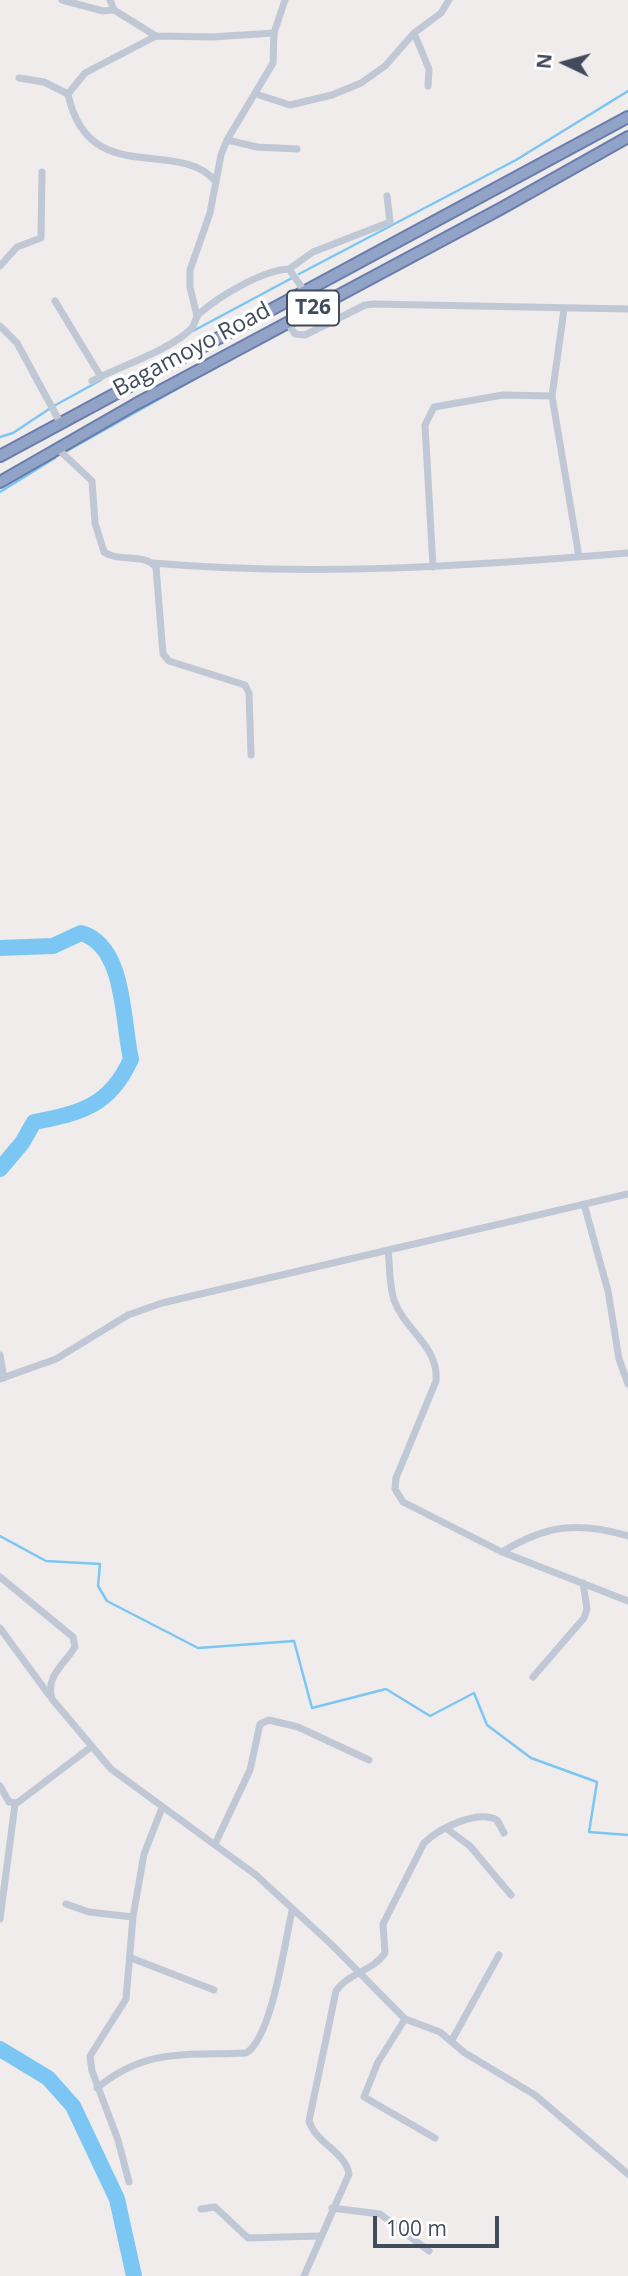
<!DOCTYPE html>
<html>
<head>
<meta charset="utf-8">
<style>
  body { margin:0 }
  #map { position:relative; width:628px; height:2276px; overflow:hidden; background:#efeceb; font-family:"Open Sans",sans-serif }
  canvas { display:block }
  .north { position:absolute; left:530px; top:28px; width:70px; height:70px; -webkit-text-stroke:5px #fff; paint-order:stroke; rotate:275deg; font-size:19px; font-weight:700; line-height:28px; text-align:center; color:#424b5b }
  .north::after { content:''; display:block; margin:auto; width:24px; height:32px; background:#424b5b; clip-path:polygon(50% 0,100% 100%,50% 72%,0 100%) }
  .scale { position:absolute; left:373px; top:2216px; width:126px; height:32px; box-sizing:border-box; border:4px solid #424b5b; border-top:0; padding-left:9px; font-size:21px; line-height:24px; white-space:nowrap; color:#424b5b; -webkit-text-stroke:5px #fff; paint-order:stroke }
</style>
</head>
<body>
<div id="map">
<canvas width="628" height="2276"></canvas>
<div class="north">N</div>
<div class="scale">100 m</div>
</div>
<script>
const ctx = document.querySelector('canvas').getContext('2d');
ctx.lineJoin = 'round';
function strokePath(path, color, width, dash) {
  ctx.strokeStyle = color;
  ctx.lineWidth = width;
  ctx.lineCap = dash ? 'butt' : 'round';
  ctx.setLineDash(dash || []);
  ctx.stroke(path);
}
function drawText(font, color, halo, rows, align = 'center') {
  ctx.font = font + ' "Open Sans",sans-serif';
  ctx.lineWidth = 7;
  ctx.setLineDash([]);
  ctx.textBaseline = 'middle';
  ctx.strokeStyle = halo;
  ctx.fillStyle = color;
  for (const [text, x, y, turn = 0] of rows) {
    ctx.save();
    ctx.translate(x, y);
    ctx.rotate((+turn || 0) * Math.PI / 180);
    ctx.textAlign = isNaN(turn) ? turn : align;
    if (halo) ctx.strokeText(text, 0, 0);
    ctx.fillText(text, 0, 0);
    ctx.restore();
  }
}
const stream = new Path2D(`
  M 599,160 L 608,154
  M 299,274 L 516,160 L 628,91
  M 193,331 L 292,278
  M 0,437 L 13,433 L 52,407 L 101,380
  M 67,451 L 223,363
  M 0,492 L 55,458
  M 0,1536 L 46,1561 L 100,1564 L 98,1586 L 107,1601 L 198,1648 L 294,1641 L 312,1708 L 386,1689 L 430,1716 L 474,1693 L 487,1725 L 531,1758 L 597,1782 L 589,1832 L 628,1835`);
const river = new Path2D(`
  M 0,948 L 53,946 L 81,933 C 126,946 122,1021 131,1059 C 110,1106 81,1113 34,1122 L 22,1143 L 0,1169
  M 0,2049 L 48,2078 L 73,2106 L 117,2199 L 134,2276`);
const minor = new Path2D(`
  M 62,0 L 103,11 L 114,10 L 156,36
  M 110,0 L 114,10
  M 414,33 L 429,69 L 428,86
  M 19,78 L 44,82 L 68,94 C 88,190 179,136 216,182
  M 68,94 L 85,73 L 156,36 L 212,37 L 274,33
  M 256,94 L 290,105 L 332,95 L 361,83 L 385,66 L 414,33 L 441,13 L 449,0
  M 227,140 L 257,147 L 297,149
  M 0,266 L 17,247 L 41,238 L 42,172
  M 289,269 L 313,252 L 390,222 L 387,196
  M 55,301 L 101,377
  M 564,309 L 552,396 L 579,557
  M 197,316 L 190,287 L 190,270 L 210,213 L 221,155 L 227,140 L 273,63 L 274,33 L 285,0
  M 287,322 L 295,334 L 305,335 L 365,305 L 374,304 L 628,309
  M 0,326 L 17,343 L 61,424
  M 92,381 C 120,366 171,350 192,328 C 195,324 195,318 199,314 C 219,296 263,270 289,269 L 305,292
  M 57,448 L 92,481 L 95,523 L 104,552 C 120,563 142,552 156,567 L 163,654 L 169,661 L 245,685 L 249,693 L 251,755
  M 153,563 C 311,577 470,566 628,553
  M 433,567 L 425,425 L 434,407 L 503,395 L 552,396
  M 584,1204 L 608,1291 L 619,1359 L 628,1384
  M 388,1250 C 390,1266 389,1285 394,1300 C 405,1331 439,1346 436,1381 L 396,1478 L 395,1489 L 403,1502 L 502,1552 L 628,1601
  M 0,1355 L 4,1378
  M 0,1379 L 56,1359 L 128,1315 L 162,1303 L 628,1194
  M 502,1552 C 546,1525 578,1521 628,1536
  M 0,1577 L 73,1637 L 75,1647 C 64,1665 45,1676 52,1699 L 111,1769 L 256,1875 L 332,1945 L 405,2019 L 440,2032 L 465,2053 L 535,2095 L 628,2174
  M 0,1628 L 49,1695
  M 533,1677 L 584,1618 L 587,1609 L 583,1583
  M 0,1786 L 9,1802 L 17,1803 L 91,1747
  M 447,1829 L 470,1846 L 511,1895
  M 215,1844 L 250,1770 L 260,1724 L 269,1720 L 298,1727 L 369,1760
  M 66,1904 L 89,1912 L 133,1917
  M 0,1919 L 15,1804
  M 131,1958 L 214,1990
  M 405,2019 L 378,2062 L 364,2097 L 435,2138
  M 452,2040 L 499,1955
  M 97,2088 C 147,2047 187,2056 246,2053 C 272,2038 285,1941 292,1911
  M 129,2182 L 118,2140 L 92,2071 L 90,2056 L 126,1999 L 133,1917 L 144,1854 L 162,1808
  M 332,2208 L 380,2214 L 429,2251
  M 201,2209 L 215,2207 L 248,2238 L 319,2236
  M 304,2276 L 349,2174 C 345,2151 316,2144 309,2121 L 336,1991 C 348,1973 373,1971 385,1953 L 383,1924 L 424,1843 C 438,1829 477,1809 497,1820 L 504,1833`);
const trunk = new Path2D(`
  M 0,456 L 628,117
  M 0,482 L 136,404 L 502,208 L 628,137`);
const shields = [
  [313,308,52]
];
const shieldNames = [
  ["T26",313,308]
];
const streetNames = [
  ["Bagamoyo Road",192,350,-28]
];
strokePath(stream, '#7cc6f4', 2.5);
strokePath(river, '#7cc6f4', 16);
strokePath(trunk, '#697dac', 14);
strokePath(minor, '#c0c7d5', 7);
strokePath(trunk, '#92a3c8', 10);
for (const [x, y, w] of shields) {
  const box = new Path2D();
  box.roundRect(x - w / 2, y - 17.5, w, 35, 5);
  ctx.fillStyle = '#fff';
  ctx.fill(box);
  strokePath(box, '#424b5b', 2);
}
drawText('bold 21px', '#424b5b', null, shieldNames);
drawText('23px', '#424b5b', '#fff', streetNames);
</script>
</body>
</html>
